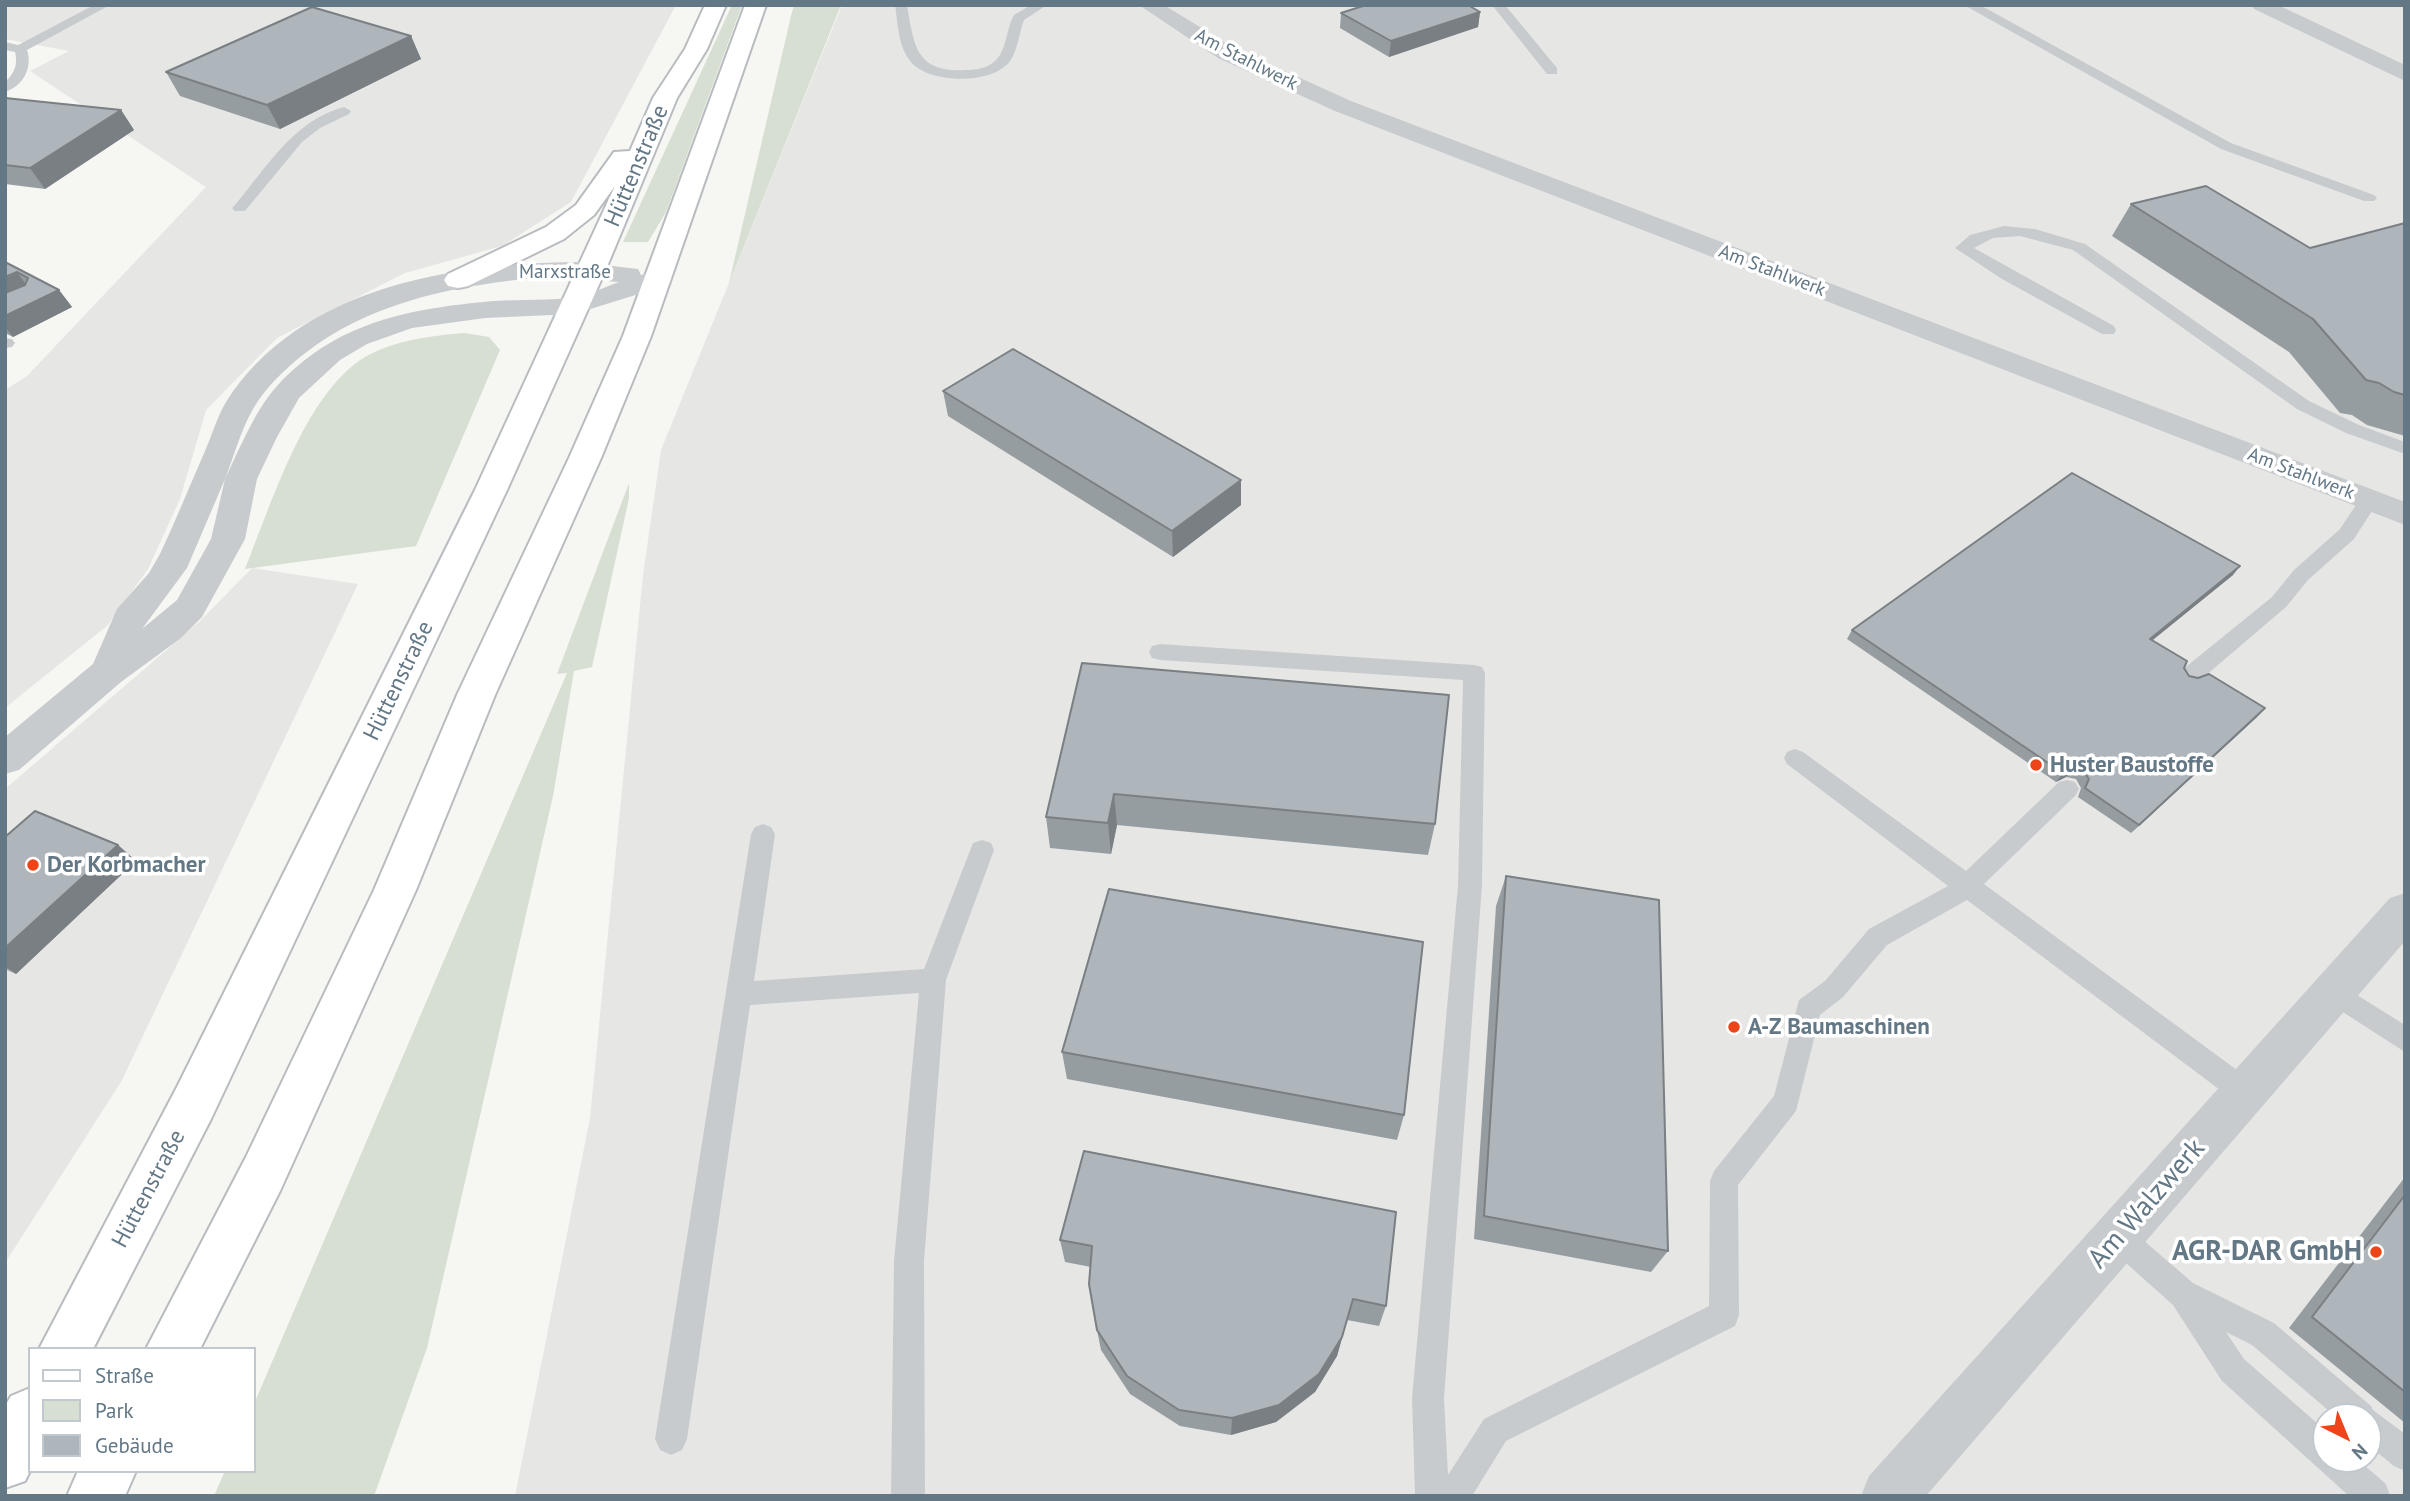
<!DOCTYPE html>
<html>
<head>
<meta charset="utf-8">
<style>
  body { margin:0 }
  #map { position:relative; width:2410px; height:1501px; overflow:hidden; background:#f6f6f2; font-family:"PT Sans",sans-serif }
  canvas { display:block }
  .frame { position:absolute; inset:0; border:7px solid #637785; pointer-events:none }
  .legend { position:absolute; left:28px; top:1347px; width:228px; height:126px; box-sizing:border-box; background:#fff; border:2px solid #c1c9ce; margin:0; padding:9px 12px; list-style:none; font-size:21px; color:#637785 }
  .legend li { display:flex; align-items:center; gap:14px; height:35px }
  .legend b { width:35px; border:2px solid #c1c9ce }
  .north { position:absolute; left:2312px; top:1403px; width:70px; height:70px; box-sizing:border-box; background:#fff; border:2px solid #c1c9ce; border-radius:50%; rotate:137deg; font-size:19px; font-weight:700; line-height:28px; text-align:center; color:#637785 }
  .north::after { content:''; display:block; margin:auto; width:24px; height:32px; background:#ee4419; clip-path:polygon(50% 0,100% 100%,50% 72%,0 100%) }
</style>
</head>
<body>
<div id="map">
<canvas width="2410" height="1501"></canvas>
<div class="frame"></div>
<ul class="legend">
<li><b style="height:9px;background:#fff"></b>Straße</li>
<li><b style="height:19px;background:#d7ded2"></b>Park</li>
<li><b style="height:19px;background:#aeb6bb"></b>Gebäude</li>
</ul>
<div class="north">N</div>
</div>
<script>
const ctx = document.querySelector('canvas').getContext('2d');
ctx.lineJoin = 'round';
function fillPath(path, color) {
  ctx.fillStyle = color;
  ctx.fill(path, 'evenodd');
}
function strokePath(path, color, width, dash) {
  ctx.strokeStyle = color;
  ctx.lineWidth = width;
  ctx.lineCap = dash ? 'butt' : 'round';
  ctx.setLineDash(dash || []);
  ctx.stroke(path);
}
function drawText(font, color, halo, rows, align = 'center') {
  ctx.font = font + ' "PT Sans",sans-serif';
  ctx.lineWidth = 7;
  ctx.setLineDash([]);
  ctx.textBaseline = 'middle';
  ctx.strokeStyle = halo;
  ctx.fillStyle = color;
  for (const [text, x, y, turn = 0] of rows) {
    ctx.save();
    ctx.translate(x, y);
    ctx.rotate((+turn || 0) * Math.PI / 180);
    ctx.textAlign = isNaN(turn) ? turn : align;
    if (halo) ctx.strokeText(text, 0, 0);
    ctx.fillText(text, 0, 0);
    ctx.restore();
  }
}
const built = new Path2D(`
  M 5,5 L 676,5 L 571,202 L 502,246 L 405,273 L 277,338 L 206,410 L 180,499 L 148,569 L 108,625 L 5,708 L 5,390 L 27,376 L 206,187 L 30,71 L 69,51 L 5,39 Z
  M 842,5 L 2405,5 L 2405,1496 L 515,1496 L 590,1118 L 643,575 L 661,450 ZM 2326,1417 L 2368,1417 L 2368,1459 L 2326,1459 Z
  M 252,568 L 358,584 L 121,1082 L 5,1263 L 5,789 L 199,622 Z`);
const green = new Path2D(`
  M 732,5 L 742,5 L 666,212 L 648,242 L 623,242 Z
  M 794,5 L 841,5 L 729,283 L 791,16 Z
  M 464,333 L 489,337 L 500,350 L 416,546 L 245,569 C 271,506 304,394 365,357 C 395,340 430,336 464,333 Z
  M 629,483 L 629,498 L 592,667 L 574,671 L 553,796 L 427,1348 L 374,1496 L 214,1496 L 225,1471 L 254,1471 L 254,1404 L 567,673 L 557,674 Z`);
const service = new Path2D(`
  M 94,5 L 110,5 L 27,50 C 33,68 23,86 5,92 L 5,82 C 15,73 18,64 15,52 L 5,50 L 5,42 L 18,45 Z
  M 895,5 L 907,5 C 914,46 916,73 966,70 C 977,70 988,68 996,60 C 1007,49 1006,29 1014,15 L 1031,5 L 1047,5 L 1024,20 C 1019,33 1018,50 1010,61 C 993,85 929,84 911,62 C 898,47 898,24 895,5 Z
  M 1492,5 L 1505,5 L 1557,68 L 1557,74 L 1547,74 Z
  M 1964,5 L 1980,5 L 2231,143 L 2374,195 L 2377,198 L 2374,201 L 2364,201 L 2221,149 Z
  M 344,107 L 351,111 L 349,114 L 320,128 L 302,142 L 245,211 L 235,211 L 232,208 L 235,205 C 266,168 294,120 344,107 Z
  M 2004,226 L 2035,229 L 2085,244 L 2309,401 L 2359,425 L 2405,442 L 2405,454 L 2346,433 L 2297,409 L 2073,250 L 2020,236 L 1993,238 L 1974,248 L 2114,326 L 2116,330 L 2114,334 L 2102,334 L 2002,279 L 1955,248 L 1970,235 Z
  M 5,338 L 12,339 L 15,343 L 12,347 L 5,348 Z
  M 2369,494 L 2376,496 L 2379,500 L 2354,539 L 2308,580 L 2286,607 L 2198,682 L 2190,684 L 2182,682 L 2179,676 L 2182,670 L 2272,597 L 2294,570 L 2340,529 L 2362,496 Z
  M 1160,644 L 1474,665 L 1482,667 L 1485,673 L 1482,885 L 1444,1398 L 1448,1475 L 1484,1419 L 1709,1306 L 1710,1181 L 1714,1171 L 1774,1096 L 1799,1000 L 1825,981 L 1869,929 L 1948,886 L 1787,764 L 1784,758 L 1787,752 L 1795,749 L 1803,752 L 1966,871 L 2059,782 L 2067,780 L 2075,782 L 2079,789 L 2075,796 L 1984,884 L 2256,1084 L 2260,1093 L 2256,1102 L 2246,1106 L 2236,1102 L 1967,900 L 1887,945 L 1843,997 L 1820,1015 L 1796,1111 L 1738,1185 L 1739,1315 L 1735,1326 L 1506,1441 L 1472,1496 L 1415,1496 L 1412,1398 L 1458,885 L 1463,680 L 1160,660 L 1152,658 L 1149,652 L 1152,646 Z
  M 763,824 L 771,827 L 775,834 L 754,981 L 924,969 L 973,843 L 982,840 L 991,843 L 994,850 L 946,980 L 924,1261 L 925,1496 L 891,1496 L 894,1261 L 919,993 L 750,1005 L 687,1439 L 682,1450 L 671,1455 L 660,1450 L 655,1439 L 751,834 L 755,827 Z
  M 2333,980 L 2405,1025 L 2405,1052 L 2324,1000 L 2320,992 L 2324,984 Z
  M 2118,1222 L 2128,1227 L 2193,1283 L 2274,1323 L 2371,1406 L 2373,1410 L 2405,1434 L 2405,1471 L 2394,1466 L 2368,1445 L 2368,1417 L 2336,1417 L 2252,1345 L 2226,1332 L 2244,1359 L 2326,1431 L 2326,1459 L 2357,1459 L 2386,1484 L 2390,1496 L 2349,1496 L 2222,1381 L 2173,1305 L 2108,1247 L 2103,1237 L 2108,1227 Z`);
const minor = new Path2D(`
  M 1139,5 L 1164,5 L 1234,48 L 1351,101 L 2405,502 L 2405,525 L 1335,111 L 1218,58 Z
  M 2251,5 L 2278,5 L 2405,65 L 2405,81 L 2254,9 Z
  M 2405,893 L 2405,941 L 1926,1496 L 1861,1496 L 1869,1476 L 2390,898 Z`);
const tertiary = new Path2D(`
  M 578,262 L 638,269 L 641,275 L 658,271 L 668,273 L 672,279 L 668,285 L 574,314 L 485,318 L 412,328 L 367,344 L 340,360 L 299,398 L 277,437 L 257,479 L 245,539 L 202,617 L 181,638 L 121,682 L 19,770 L 5,774 L 5,737 L 93,664 L 117,609 L 149,573 L 160,554 C 176,520 190,485 205,451 C 212,435 217,417 226,402 C 299,287 453,263 578,262 ZM 524,279 L 578,279 L 619,282 C 603,288 585,296 568,298 C 540,301 512,299 483,302 C 403,310 334,324 277,386 C 255,410 239,450 225,479 C 234,456 241,430 253,409 C 265,388 285,369 304,354 C 368,304 445,288 524,279 ZM 225,479 L 211,539 L 177,600 L 142,629 L 187,568 Z`);
const primary = new Path2D(`
  M 705,5 L 726,5 L 707,49 L 677,98 L 606,269 L 507,490 L 211,1119 L 93,1349 L 39,1349 L 177,1087 L 475,490 L 615,186 L 594,215 L 564,239 L 468,286 L 458,288 L 448,286 L 444,280 L 448,274 L 546,227 L 576,205 L 614,152 L 630,151 L 653,98 L 685,49 Z
  M 745,5 L 766,5 L 651,336 L 601,458 L 495,695 L 416,890 L 280,1191 L 200,1349 L 146,1349 L 246,1157 L 374,890 L 457,695 L 569,458 L 623,336 Z
  M 30,1388 L 30,1471 L 25,1481 L 5,1488 L 5,1406 L 11,1396 Z
  M 78,1471 L 136,1471 L 125,1496 L 67,1496 Z`);
const wall = new Path2D(`
  M 1480,12 L 1478,27 L 1389,57 L 1340,28 L 1341,13 Z
  M 411,36 L 421,59 L 280,129 L 180,96 L 166,72 Z
  M 5,98 L 121,110 L 134,130 L 45,189 L 5,184 Z
  M 2131,204 L 2310,248 L 2405,223 L 2405,436 L 2367,425 L 2352,415 L 2340,413 L 2289,352 L 2112,236 Z
  M 5,262 L 59,290 L 72,307 L 13,337 L 5,333 Z
  M 943,391 L 1241,480 L 1241,505 L 1173,557 L 948,416 Z
  M 2233,575 L 2152,640 L 2184,668 L 2189,676 L 2257,717 L 2131,833 L 2078,797 L 2081,788 L 2076,779 L 2066,777 L 2056,782 L 1847,639 L 1852,630 Z
  M 1082,663 L 1435,824 L 1428,855 L 1117,825 L 1111,854 L 1050,848 L 1046,817 Z
  M 5,837 L 118,845 L 136,861 L 16,974 L 5,969 Z
  M 1506,876 L 1668,1251 L 1651,1272 L 1474,1239 L 1496,906 Z
  M 1062,1052 L 1404,1115 L 1397,1140 L 1067,1079 Z
  M 2405,1177 L 2405,1423 L 2289,1328 Z
  M 1060,1240 L 1386,1306 L 1379,1326 L 1347,1320 L 1337,1356 L 1315,1392 L 1276,1422 L 1231,1435 L 1180,1426 L 1130,1394 L 1101,1350 L 1097,1330 L 1091,1267 L 1065,1262 Z`);
const shadedWall = new Path2D(`
  M 1480,12 L 1478,27 L 1389,57 L 1391,41 Z
  M 411,36 L 421,59 L 280,129 L 267,105 Z
  M 121,110 L 134,130 L 45,189 L 30,168 Z
  M 17,272 L 30,290 L 5,300 L 5,277 Z
  M 59,290 L 72,307 L 13,337 L 5,327 L 5,316 Z
  M 1241,480 L 1241,505 L 1173,557 L 1172,531 Z
  M 2240,566 L 2233,575 L 2143,648 L 2150,639 Z
  M 2265,708 L 2257,717 L 2131,833 L 2139,825 Z
  M 2073,769 L 2066,777 L 2056,782 L 2063,773 Z
  M 1114,794 L 1117,825 L 1111,854 L 1108,823 Z
  M 118,845 L 136,861 L 16,974 L 5,966 L 5,948 Z
  M 1353,1299 L 1337,1356 L 1315,1392 L 1276,1422 L 1231,1435 L 1232,1418 Z`);
const building = new Path2D(`
  M 1366,5 L 1468,5 L 1480,12 L 1391,41 L 1341,13 Z
  M 312,7 L 411,36 L 267,105 L 166,72 Z
  M 5,98 L 121,110 L 30,168 L 5,165 Z
  M 2206,186 L 2310,248 L 2405,223 L 2405,395 L 2394,392 L 2379,383 L 2366,380 L 2313,319 L 2131,204 Z
  M 5,262 L 59,290 L 5,316 L 5,293 L 25,285 L 28,278 L 17,272 L 5,277 Z
  M 1013,349 L 1241,480 L 1172,531 L 943,391 Z
  M 2072,473 L 2240,566 L 2150,639 L 2187,661 L 2184,668 L 2189,676 L 2198,678 L 2209,674 L 2265,708 L 2139,825 L 2085,788 L 2089,779 L 2083,771 L 2073,769 L 2063,773 L 1852,630 Z
  M 1082,663 L 1449,695 L 1435,824 L 1114,794 L 1108,823 L 1046,817 Z
  M 35,811 L 118,845 L 5,948 L 5,837 Z
  M 1506,876 L 1659,900 L 1668,1251 L 1484,1216 Z
  M 1109,889 L 1423,942 L 1404,1115 L 1062,1052 Z
  M 1084,1151 L 1396,1212 L 1386,1306 L 1353,1299 L 1342,1337 L 1319,1374 L 1279,1405 L 1232,1418 L 1179,1410 L 1127,1376 L 1097,1330 L 1089,1284 L 1092,1246 L 1060,1240 Z
  M 2405,1195 L 2405,1392 L 2312,1317 Z`);
const markers = [
  [2036,765,7,"#ee4419"],
  [33,865,7,"#ee4419"],
  [1734,1027,7,"#ee4419"],
  [2376,1252,7,"#ee4419"]
];
const farStreetnames = [
  ["Am Stahlwerk",1246,60,27],
  ["Am Stahlwerk",1772,271,21],
  ["Marxstraße",565,273],
  ["Am Stahlwerk",2301,474,21]
];
const streetNames = [
  ["Hüttenstraße",637,166,-67],
  ["Hüttenstraße",399,681,-64],
  ["Hüttenstraße",149,1189,-62]
];
const poiNames = [
  ["Huster Baustoffe",2050,765],
  ["Der Korbmacher",47,865],
  ["A-Z Baumaschinen",1748,1027]
];
const nearStreetnames = [
  ["Am Walzwerk",2147,1204,-49]
];
const nearPoinames = [
  ["AGR-DAR GmbH",2362,1252]
];
fillPath(built, '#e6e7e5');
fillPath(green, '#d7ded2');
strokePath(primary, '#b8bcc0', 4);
fillPath(service, '#c8cbce');
fillPath(minor, '#c8cbce');
fillPath(tertiary, '#c8cbce');
fillPath(primary, '#fff');
fillPath(wall, '#969da1');
fillPath(shadedWall, '#7a7f83');
fillPath(building, '#aeb6bb');
strokePath(building, '#7a7f83', 2);
for (const [x, y, r, color] of markers) {
  const dot = new Path2D();
  dot.arc(x, y, r, 0, 2 * Math.PI);
  ctx.fillStyle = color;
  ctx.fill(dot);
  strokePath(dot, '#fff', 2.5);
}
drawText('19px', '#637785', '#fff', farStreetnames);
drawText('23px', '#637785', '#fff', streetNames);
drawText('bold 23px', '#637785', '#fff', poiNames, 'left');
drawText('28px', '#637785', '#fff', nearStreetnames);
drawText('bold 28px', '#637785', '#fff', nearPoinames, 'right');
</script>
</body>
</html>
